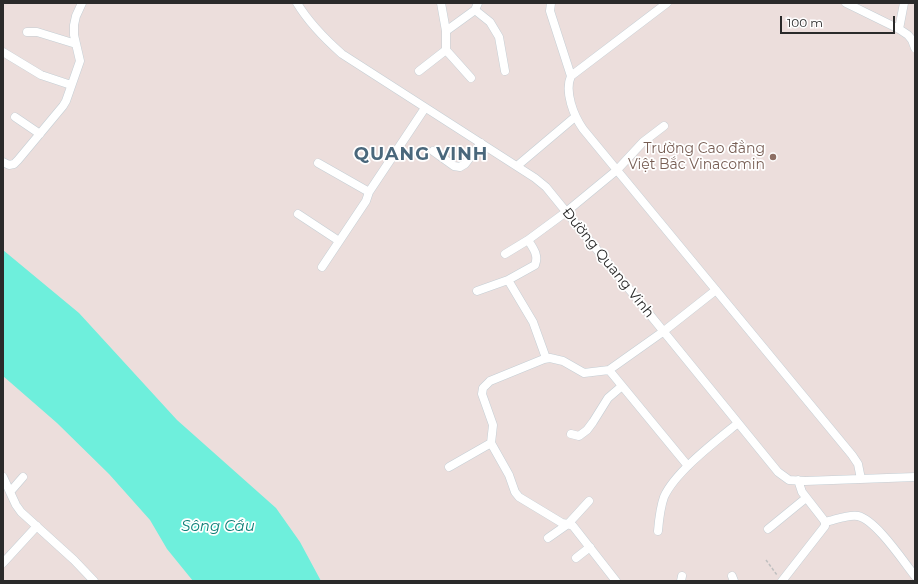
<!DOCTYPE html>
<html>
<head>
<meta charset="utf-8">
<style>
  body { margin:0 }
  #map { position:relative; width:918px; height:584px; overflow:hidden; background:#ecdedc; font-family:Montserrat,sans-serif }
  canvas { display:block }
  .frame { position:absolute; inset:0; border:4px solid #2a2a2a; pointer-events:none }
  .scale { position:absolute; left:780px; top:16px; width:115px; height:18px; box-sizing:border-box; border:2px solid #2a2a2a; border-top:0; padding-left:5px; font-size:12px; line-height:14px; white-space:nowrap; color:#2a2a2a; -webkit-text-stroke:3px #fff; paint-order:stroke }
</style>
</head>
<body>
<div id="map">
<canvas width="918" height="584"></canvas>
<div class="frame"></div>
<div class="scale">100 m</div>
</div>
<script>
const ctx = document.querySelector('canvas').getContext('2d');
ctx.lineJoin = 'round';
function fillPath(path, color) {
  ctx.fillStyle = color;
  ctx.fill(path, 'evenodd');
}
function strokePath(path, color, width, dash) {
  ctx.strokeStyle = color;
  ctx.lineWidth = width;
  ctx.lineCap = dash ? 'butt' : 'round';
  ctx.setLineDash(dash || []);
  ctx.stroke(path);
}
function drawText(font, color, halo, rows, align = 'center') {
  ctx.font = font + ' Montserrat,sans-serif';
  ctx.lineWidth = 3.5;
  ctx.setLineDash([]);
  ctx.textBaseline = 'middle';
  ctx.strokeStyle = halo;
  ctx.fillStyle = color;
  for (const [text, x, y, turn = 0] of rows) {
    ctx.save();
    ctx.translate(x, y);
    ctx.rotate((+turn || 0) * Math.PI / 180);
    ctx.textAlign = isNaN(turn) ? turn : align;
    if (halo) ctx.strokeText(text, 0, 0);
    ctx.fillText(text, 0, 0);
    ctx.restore();
  }
}
const water = new Path2D(`
  M 3,250 L 79,313 L 177,420 L 276,508 L 300,542 L 321,581 L 193,581 L 167,549 L 150,520 L 109,474 L 57,423 L 3,376 Z`);
const path = new Path2D(`
  M 766,560 L 777,575`);
const minor = new Path2D(`
  M 297,3 C 309,23 325,39 342,54 L 535,178 L 546,187 L 778,472 L 789,480 L 805,481 L 915,477
  M 441,3 L 446,31
  M 551,3 L 550,11 L 571,76
  M 667,3 L 571,76 C 564,92 574,116 583,129 L 852,455 L 858,464 L 861,479
  M 846,3 L 899,29 L 908,35 L 912,40 L 915,48
  M 475,10 L 490,22 L 499,37 L 505,71
  M 899,29 L 904,3
  M 27,32 L 37,32 L 76,44
  M 446,50 L 471,78
  M 3,52 L 41,75 L 71,85
  M 419,71 L 446,50 L 446,31 L 475,10 L 478,3
  M 15,117 L 40,134
  M 433,151 L 454,166 L 460,167 L 465,164 L 481,143
  M 3,162 L 9,165 L 14,164 L 18,160 L 63,106 L 66,101 L 80,61 L 74,35 L 74,25 L 76,16 L 82,3
  M 318,163 L 369,192
  M 517,166 L 575,117
  M 298,214 L 339,241
  M 505,254 L 528,240 L 566,212 L 617,170 L 643,142 L 664,126
  M 322,267 L 366,201 L 369,192 L 425,108
  M 508,280 L 533,322 L 546,358
  M 477,291 L 508,280 L 535,265 C 539,255 533,248 528,240
  M 609,370 L 688,466
  M 571,434 L 579,436 L 587,430 L 593,422 L 608,398 L 622,386
  M 449,467 L 491,443
  M 3,477 L 16,505 L 21,512 L 74,560 L 94,581
  M 10,492 L 23,477
  M 825,522 C 835,520 848,514 858,516 C 876,520 903,561 915,576
  M 768,529 L 806,498
  M 658,531 C 659,519 660,508 664,497 C 675,472 716,441 738,423
  M 548,538 L 568,524 L 589,501
  M 576,558 L 590,547
  M 3,563 L 37,526
  M 732,576 L 734,581
  M 616,581 L 573,526 L 568,524 L 562,523 L 519,497 L 515,492 L 509,475 L 491,443 L 493,425 L 482,394 L 483,388 L 490,381 L 544,359 L 550,358 L 563,361 L 584,373 L 609,370 L 664,331 L 716,290
  M 681,581 L 682,576
  M 782,581 L 825,526 L 825,522 L 823,519 L 802,492 L 798,480`);
const markers = [
  [773,157,4,"#8d6e63"]
];
const educationNames = [
  ["Trường Cao đẳng",765,149],
  ["Việt Bắc Vinacomin",765,165]
];
const streetNames = [
  ["Đường Quang Vinh",608,263,51]
];
const waterNames = [
  ["Sông Cầu",218,527]
];
const districtNames = [
  ["QUANG VINH",421,155]
];
fillPath(water, '#6eefdc');
strokePath(minor, '#c4ced4', 9);
strokePath(path, '#bfbfbf', 1.5, [3, 2]);
strokePath(minor, '#fff', 8);
for (const [x, y, r, color] of markers) {
  const dot = new Path2D();
  dot.arc(x, y, r, 0, 2 * Math.PI);
  ctx.fillStyle = color;
  ctx.fill(dot);
  strokePath(dot, '#fff', 1.5);
}
drawText('14px', '#785e54', '#fff', educationNames, 'right');
drawText('14px', '#2a2a2a', '#fff', streetNames);
drawText('italic 15px', '#0e7f77', '#fff', waterNames);
ctx.letterSpacing = '1px';
drawText('bold 18px', '#4a677b', '#fff', districtNames);
ctx.letterSpacing = '0px';
</script>
</body>
</html>
